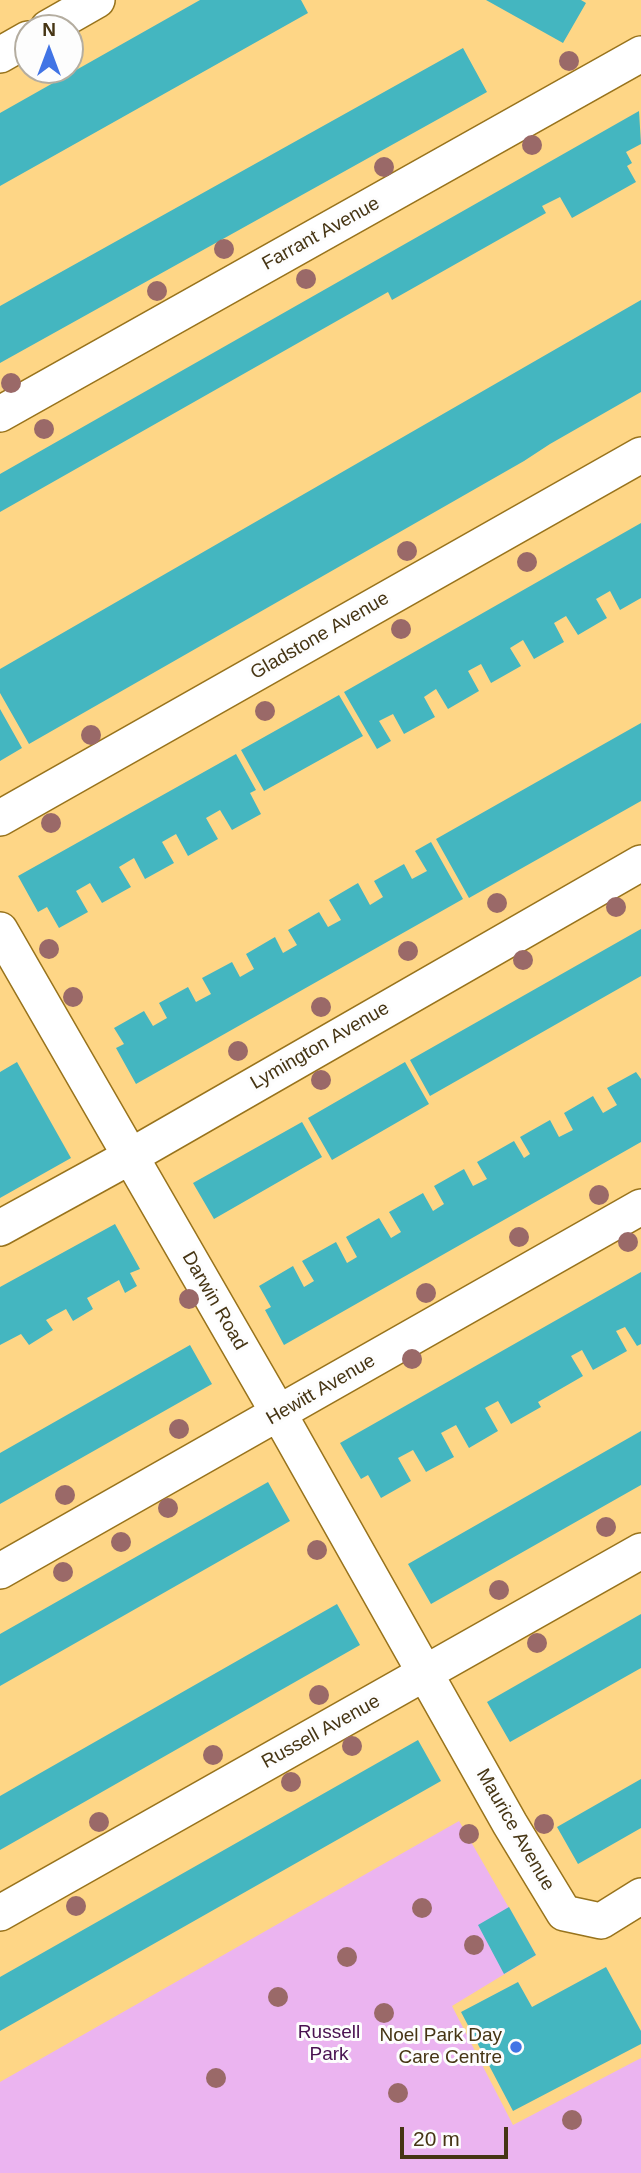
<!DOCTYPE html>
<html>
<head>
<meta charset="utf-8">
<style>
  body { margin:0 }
  #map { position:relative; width:641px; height:2173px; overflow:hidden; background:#fed686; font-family:Arial,sans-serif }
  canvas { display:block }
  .north { position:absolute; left:14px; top:14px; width:70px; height:70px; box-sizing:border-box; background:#fdfdfd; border:2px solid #b4ada0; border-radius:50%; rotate:0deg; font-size:19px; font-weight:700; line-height:28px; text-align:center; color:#463514 }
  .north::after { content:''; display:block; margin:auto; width:24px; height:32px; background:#4174e5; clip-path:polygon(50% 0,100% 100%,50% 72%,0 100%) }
  .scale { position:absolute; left:400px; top:2127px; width:108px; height:32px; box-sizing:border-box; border:4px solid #463514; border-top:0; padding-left:9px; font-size:21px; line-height:24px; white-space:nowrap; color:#463514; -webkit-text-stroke:5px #fdfdfd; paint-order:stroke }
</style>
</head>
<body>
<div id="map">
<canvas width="641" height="2173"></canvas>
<div class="north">N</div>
<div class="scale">20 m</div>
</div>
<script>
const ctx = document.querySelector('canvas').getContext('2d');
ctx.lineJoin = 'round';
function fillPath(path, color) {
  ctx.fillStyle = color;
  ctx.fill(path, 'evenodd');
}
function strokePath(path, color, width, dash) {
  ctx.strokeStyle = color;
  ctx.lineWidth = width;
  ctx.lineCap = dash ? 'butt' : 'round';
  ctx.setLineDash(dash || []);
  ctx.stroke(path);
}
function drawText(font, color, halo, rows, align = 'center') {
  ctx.font = font + ' Arial,sans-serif';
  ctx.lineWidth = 6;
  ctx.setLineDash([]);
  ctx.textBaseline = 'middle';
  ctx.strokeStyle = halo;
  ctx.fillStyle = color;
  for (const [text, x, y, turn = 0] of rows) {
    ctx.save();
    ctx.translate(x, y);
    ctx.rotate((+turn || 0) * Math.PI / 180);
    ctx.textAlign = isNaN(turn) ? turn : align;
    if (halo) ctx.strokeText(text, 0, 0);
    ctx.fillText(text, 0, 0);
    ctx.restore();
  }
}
const green = new Path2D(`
  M 459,1821 L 536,1955 L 452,2006 L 513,2125 L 641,2058 L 641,2173 L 0,2173 L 0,2082 Z`);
const building = new Path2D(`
  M 200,0 L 301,0 L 308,13 L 0,186 L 0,113 Z
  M 486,0 L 581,0 L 586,3 L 563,43 Z
  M 463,48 L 487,92 L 0,363 L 0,306 Z
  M 639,111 L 641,144 L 626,152 L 632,163 L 627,166 L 636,182 L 572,218 L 560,197 L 542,206 L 546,213 L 392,300 L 388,292 L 0,512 L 0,474 Z
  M 641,300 L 641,392 L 550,444 L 524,461 L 29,744 L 0,693 L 0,669 Z
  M 641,523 L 641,598 L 620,610 L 610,591 L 596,599 L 607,618 L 578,635 L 566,616 L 554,623 L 564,642 L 534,659 L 523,640 L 510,648 L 521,666 L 491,683 L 481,664 L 468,671 L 479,691 L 448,709 L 436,689 L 424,697 L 435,717 L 404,734 L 393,714 L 379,721 L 391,741 L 377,749 L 344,692 Z
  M 339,695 L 363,736 L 264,791 L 241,750 Z
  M 0,709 L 22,748 L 0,761 Z
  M 641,723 L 641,801 L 469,898 L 436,839 Z
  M 236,754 L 256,790 L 250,793 L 261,814 L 232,830 L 220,810 L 206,818 L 218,839 L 188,856 L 176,834 L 162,842 L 174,863 L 145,879 L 134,858 L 119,867 L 131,887 L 102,903 L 90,883 L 76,891 L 88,912 L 59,928 L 47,907 L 38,912 L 18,876 Z
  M 431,842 L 463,899 L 136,1084 L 116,1048 L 124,1044 L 114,1028 L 144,1011 L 153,1026 L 167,1018 L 159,1003 L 188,987 L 196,1002 L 211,994 L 202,978 L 232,962 L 240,977 L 254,969 L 246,954 L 275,937 L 283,953 L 297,945 L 288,930 L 319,912 L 328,927 L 341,920 L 329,900 L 358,883 L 370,905 L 383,897 L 374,881 L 404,864 L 412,879 L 427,871 L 415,851 Z
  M 641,929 L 641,976 L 430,1096 L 410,1060 Z
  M 17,1062 L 71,1158 L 0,1198 L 0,1072 Z
  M 405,1062 L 429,1104 L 332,1160 L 308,1118 Z
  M 636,1072 L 641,1079 L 641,1142 L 284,1345 L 265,1310 L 271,1307 L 259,1286 L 293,1266 L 304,1287 L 314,1281 L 302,1261 L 336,1242 L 347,1263 L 357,1257 L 346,1237 L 379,1218 L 391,1238 L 401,1232 L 389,1212 L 423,1193 L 433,1211 L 444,1204 L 434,1186 L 464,1169 L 473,1186 L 487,1179 L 477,1162 L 514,1141 L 524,1158 L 530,1154 L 520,1137 L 550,1120 L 559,1137 L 573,1130 L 564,1113 L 593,1096 L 603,1113 L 617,1105 L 607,1088 Z
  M 302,1122 L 322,1157 L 214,1219 L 193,1183 Z
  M 115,1224 L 140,1269 L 130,1273 L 137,1286 L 125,1293 L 119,1280 L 87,1298 L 93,1309 L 73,1321 L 66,1309 L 46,1320 L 53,1330 L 29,1345 L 21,1334 L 0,1345 L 0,1287 Z
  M 641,1272 L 641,1344 L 637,1346 L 625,1327 L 616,1331 L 627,1351 L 593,1370 L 582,1350 L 571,1356 L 583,1376 L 538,1402 L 541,1407 L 511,1424 L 498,1401 L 485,1408 L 498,1431 L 469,1448 L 456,1425 L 441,1433 L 454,1457 L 426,1472 L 413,1450 L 398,1458 L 411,1481 L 381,1498 L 368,1475 L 361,1479 L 340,1443 Z
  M 190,1345 L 212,1384 L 0,1504 L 0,1453 Z
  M 641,1431 L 641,1485 L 431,1604 L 408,1564 Z
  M 268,1482 L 290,1521 L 0,1686 L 0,1634 Z
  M 337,1604 L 360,1645 L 0,1850 L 0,1796 Z
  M 641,1614 L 641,1668 L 510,1742 L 487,1702 Z
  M 418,1740 L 441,1781 L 0,2031 L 0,1977 Z
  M 641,1779 L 641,1828 L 578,1864 L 557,1827 Z
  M 509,1907 L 536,1955 L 504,1974 L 478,1925 Z
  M 606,1967 L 641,2031 L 641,2044 L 513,2111 L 461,2012 L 518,1982 L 532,2007 Z`);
const street = new Path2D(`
  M 48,28 L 97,0
  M 0,55 L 28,39
  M 0,414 L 641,54
  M 0,818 L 641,455
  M 0,930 L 279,1414 L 510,1824 L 564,1913 L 601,1921 L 641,1896
  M 0,1228 L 131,1156 L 641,863
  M 0,1571 L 641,1207
  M 0,1913 L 641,1551`);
const trees = [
  [569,61],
  [532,145],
  [384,167],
  [224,249],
  [306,279],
  [157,291],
  [11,383],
  [44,429],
  [407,551],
  [527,562],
  [401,629],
  [265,711],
  [91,735],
  [51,823],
  [497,903],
  [616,907],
  [49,949],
  [408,951],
  [523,960],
  [73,997],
  [321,1007],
  [238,1051],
  [321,1080],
  [599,1195],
  [519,1237],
  [628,1242],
  [426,1293],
  [189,1299],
  [412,1359],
  [179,1429],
  [65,1495],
  [168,1508],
  [606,1527],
  [121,1542],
  [317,1550],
  [63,1572],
  [499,1590],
  [537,1643],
  [319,1695],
  [352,1746],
  [213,1755],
  [291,1782],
  [99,1822],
  [544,1824],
  [469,1834],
  [76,1906],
  [422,1908],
  [474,1945],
  [347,1957],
  [278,1997],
  [384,2013],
  [216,2078],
  [398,2093],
  [572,2120]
];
const markers = [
  [516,2047,7,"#4174e5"]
];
const streetNames = [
  ["Farrant Avenue",321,234,-29],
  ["Gladstone Avenue",320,636,-30],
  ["Lymington Avenue",320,1046,-30],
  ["Darwin Road",214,1301,60],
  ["Hewitt Avenue",321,1390,-30],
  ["Russell Avenue",321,1732,-29],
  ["Maurice Avenue",515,1830,60]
];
const parkNames = [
  ["Russell",329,2033],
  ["Park",329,2055]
];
const poiNames = [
  ["Noel Park Day",502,2036],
  ["Care Centre",502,2058]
];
fillPath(green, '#ebb4f0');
fillPath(building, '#44b6c0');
strokePath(street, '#98731c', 38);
strokePath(street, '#fff', 35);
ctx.fillStyle = '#9a6968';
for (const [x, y] of trees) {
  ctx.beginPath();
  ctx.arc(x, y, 10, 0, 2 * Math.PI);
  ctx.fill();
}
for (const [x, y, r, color] of markers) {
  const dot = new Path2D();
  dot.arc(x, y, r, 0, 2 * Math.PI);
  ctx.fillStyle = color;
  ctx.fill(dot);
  strokePath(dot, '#fdfdfd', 2.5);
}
drawText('19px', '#463514', '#fdfdfd', streetNames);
drawText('19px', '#491050', '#fdfdfd', parkNames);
drawText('19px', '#463514', '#fdfdfd', poiNames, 'right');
</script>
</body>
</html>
